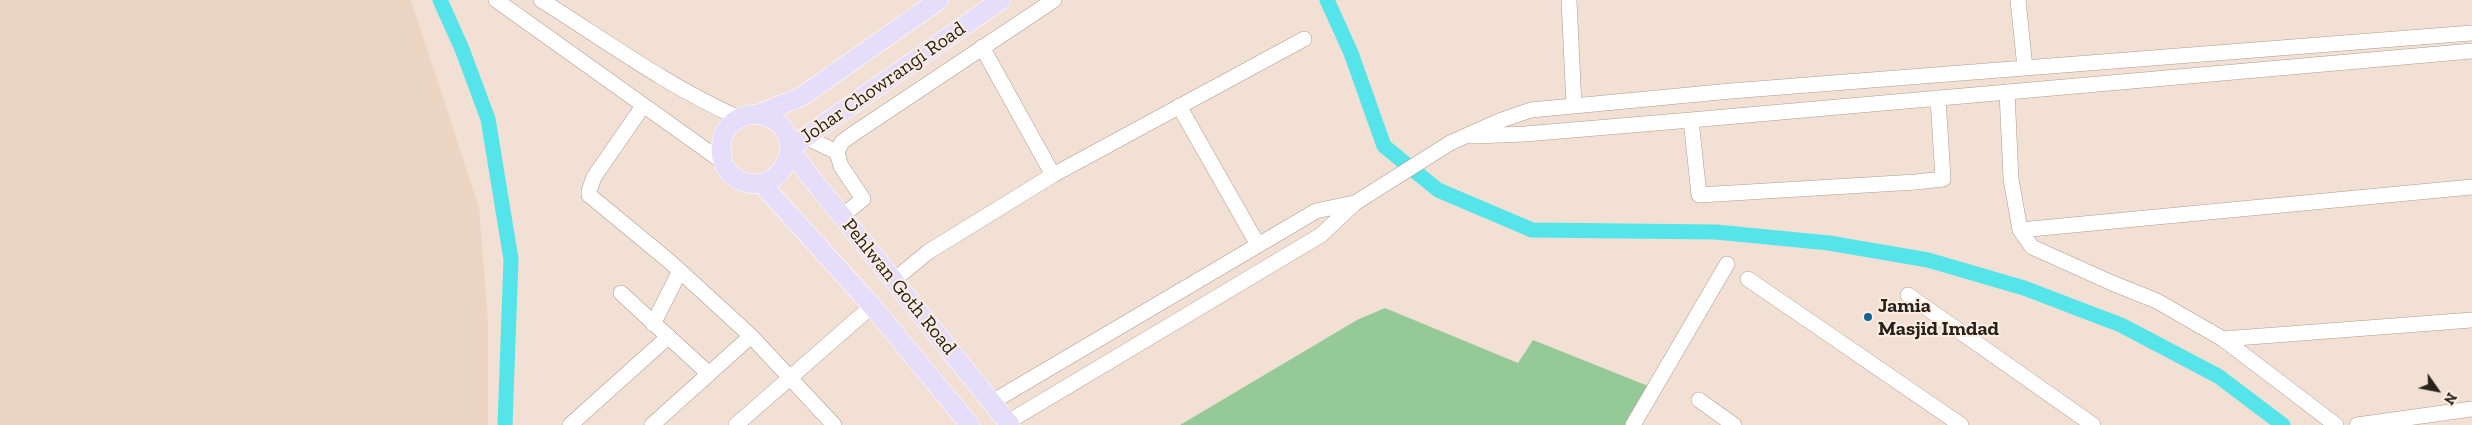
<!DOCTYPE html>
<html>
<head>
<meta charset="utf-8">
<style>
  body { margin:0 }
  #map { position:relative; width:2472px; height:425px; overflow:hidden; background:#f1e0d3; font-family:"Zilla Slab",serif }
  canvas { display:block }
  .north { position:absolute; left:2412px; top:365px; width:50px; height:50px; -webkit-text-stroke:4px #feeee0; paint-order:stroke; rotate:123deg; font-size:14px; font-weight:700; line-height:20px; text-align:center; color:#28221d }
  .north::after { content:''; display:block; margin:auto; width:18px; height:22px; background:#28221d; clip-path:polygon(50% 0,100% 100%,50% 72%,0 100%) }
</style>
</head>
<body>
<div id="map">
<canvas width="2472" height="425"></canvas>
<div class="north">N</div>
</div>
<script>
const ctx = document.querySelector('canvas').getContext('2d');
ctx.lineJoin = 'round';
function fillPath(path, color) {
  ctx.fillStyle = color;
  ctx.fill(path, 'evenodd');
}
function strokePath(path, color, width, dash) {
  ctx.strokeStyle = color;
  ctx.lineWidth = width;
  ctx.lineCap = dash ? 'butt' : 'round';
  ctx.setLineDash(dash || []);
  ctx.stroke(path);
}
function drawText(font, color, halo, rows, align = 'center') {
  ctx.font = font + ' "Zilla Slab",serif';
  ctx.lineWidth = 4;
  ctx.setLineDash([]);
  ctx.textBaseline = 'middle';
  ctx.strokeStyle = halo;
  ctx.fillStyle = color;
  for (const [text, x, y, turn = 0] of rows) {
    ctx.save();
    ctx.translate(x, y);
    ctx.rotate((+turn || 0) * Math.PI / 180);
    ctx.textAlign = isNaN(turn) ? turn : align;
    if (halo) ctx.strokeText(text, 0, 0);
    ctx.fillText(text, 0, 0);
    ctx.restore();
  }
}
const built = new Path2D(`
  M 0,0 L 411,0 L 479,207 L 488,322 L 488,425 L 0,425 Z`);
const green = new Path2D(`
  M 1385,308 L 1518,363 L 1533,340 L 1648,386 L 1625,425 L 1180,425 L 1357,320 Z`);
const canal = new Path2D(`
  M 440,0 L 462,49 L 488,119 L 511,259 L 505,425
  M 1327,0 L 1351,53 L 1384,146 L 1438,190 L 1532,230 L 1716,232 L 1829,243 L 1928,260 L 2024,288 L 2121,325 L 2218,376 L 2283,425`);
const minor = new Path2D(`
  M 496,0 L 723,162
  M 541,0 C 606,41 669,87 739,118
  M 1569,0 L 1574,106
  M 2018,0 L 2025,68
  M 982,47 L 1053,175 L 1304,39
  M 2007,92 L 2011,179 L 2020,230 L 2032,247 L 2112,283 L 2157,301 L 2223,339 L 2336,425
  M 643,106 L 594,177 L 589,191 L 589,195 L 669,261 L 751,336 L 834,425
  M 1179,106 L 1258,245
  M 1691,120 L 1699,195 L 1916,182 L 1943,179 L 1938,98
  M 1473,136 L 1525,134 L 1691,120 L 2472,51
  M 805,137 L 837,152 L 842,142 L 853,134 L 1054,0
  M 837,152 L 841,166 L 863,199 L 842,216
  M 2020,230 L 2472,187
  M 1748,279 L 1961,425
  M 894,280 L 928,252 L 1053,175
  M 621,293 L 709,374
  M 1908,295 L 2093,425
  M 653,324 L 680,271
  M 2223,339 L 2472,320
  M 1699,400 L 1734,425
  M 992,402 L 1316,211 L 1354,203
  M 1008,422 L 1321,235 L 1355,203 L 1450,143 L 1499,121 L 1531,110 L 1731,91 L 2472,33
  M 570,425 L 668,337
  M 652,425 L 751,336
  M 736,425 L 872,306
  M 1633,425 L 1727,264
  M 2357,425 L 2472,409`);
const major = new Path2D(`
  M 758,114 L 801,97 L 939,0
  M 790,148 C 783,202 713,191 722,141 C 723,132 731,122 740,118 C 756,110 778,117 786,133 C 789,137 788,143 790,148 C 794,156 801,163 805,170 L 1010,425
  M 790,148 L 1001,0
  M 762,184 L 872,306 L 970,425`);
const markers = [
  [1868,317,5,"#106496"]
];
const streetNames = [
  ["Johar Chowrangi Road",883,83,-35],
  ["Pehlwan Goth Road",899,287,51]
];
const poiNames = [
  ["Jamia",1878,306],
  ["Masjid Imdad",1878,329]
];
fillPath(built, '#ecd6c3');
fillPath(green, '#96c998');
strokePath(canal, '#54e4e9', 15);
strokePath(minor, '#ac9d90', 16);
strokePath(major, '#fff', 20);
strokePath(minor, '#fff', 15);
strokePath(major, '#e6ddfa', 19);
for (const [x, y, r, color] of markers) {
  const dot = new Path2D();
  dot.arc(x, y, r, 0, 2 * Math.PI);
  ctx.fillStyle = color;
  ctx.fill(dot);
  strokePath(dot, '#feeee0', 2);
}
drawText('20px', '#28221d', '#feeee0', streetNames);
drawText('bold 20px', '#28221d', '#feeee0', poiNames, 'left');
</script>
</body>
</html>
